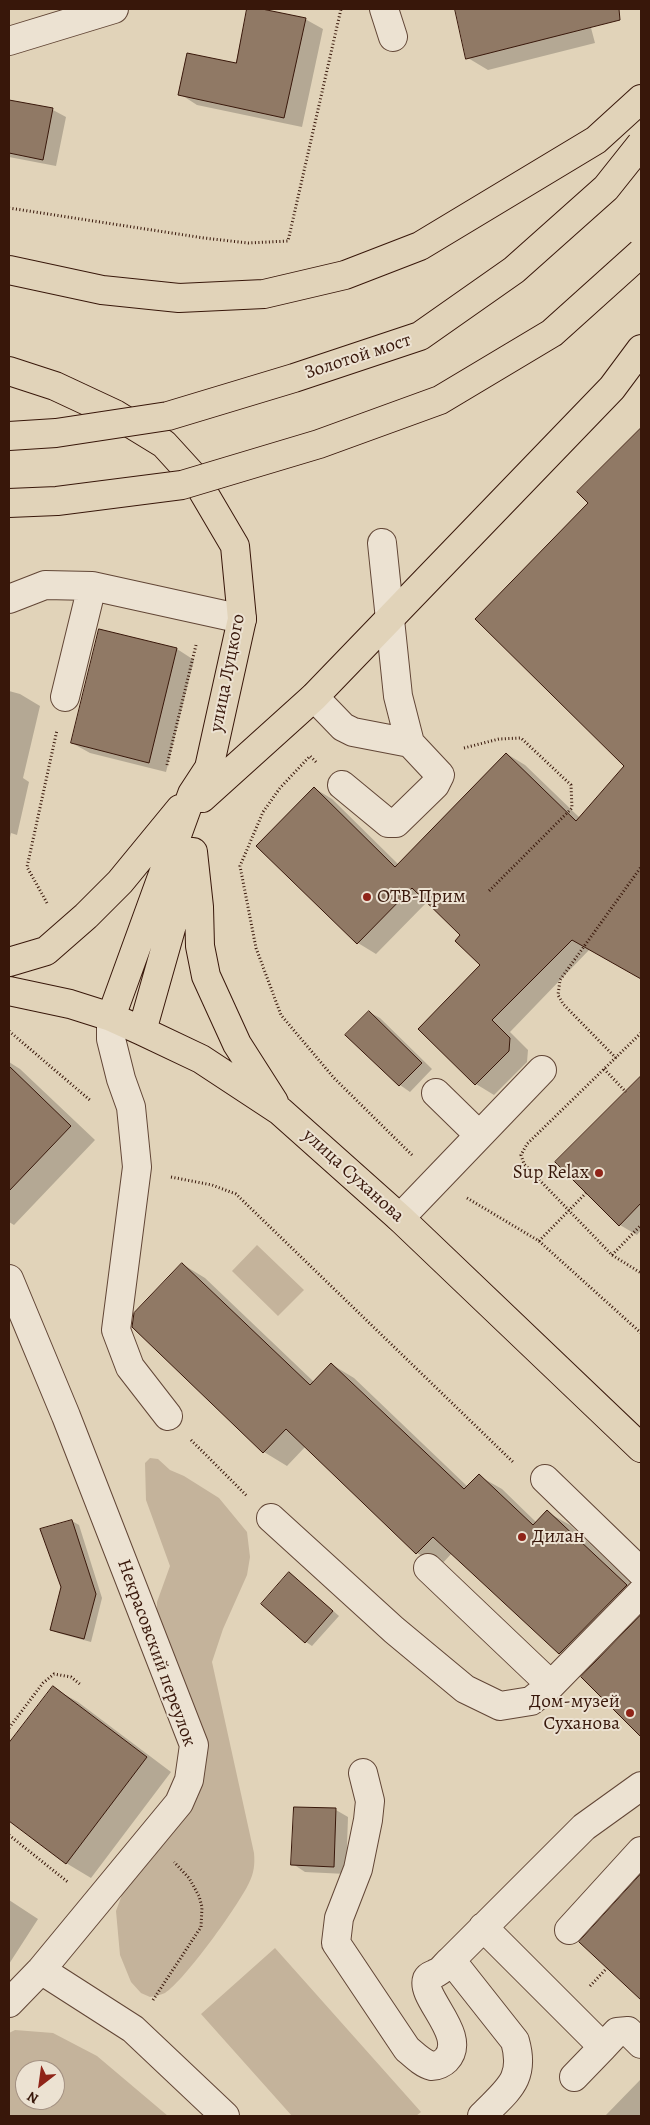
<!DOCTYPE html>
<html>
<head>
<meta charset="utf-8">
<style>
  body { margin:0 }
  #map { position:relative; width:650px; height:2125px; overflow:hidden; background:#e1d3b9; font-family:Alegreya,serif }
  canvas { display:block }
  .frame { position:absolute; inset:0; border:10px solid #38170a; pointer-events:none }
  .north { position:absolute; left:15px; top:2060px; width:50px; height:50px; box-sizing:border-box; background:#ece2d2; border:1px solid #a49182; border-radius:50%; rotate:210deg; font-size:14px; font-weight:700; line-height:20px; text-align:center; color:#38170a }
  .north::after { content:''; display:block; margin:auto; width:18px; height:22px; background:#8f2418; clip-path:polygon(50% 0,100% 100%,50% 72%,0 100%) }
</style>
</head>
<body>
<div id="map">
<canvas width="650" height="2125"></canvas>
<div class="frame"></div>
<div class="north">N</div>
</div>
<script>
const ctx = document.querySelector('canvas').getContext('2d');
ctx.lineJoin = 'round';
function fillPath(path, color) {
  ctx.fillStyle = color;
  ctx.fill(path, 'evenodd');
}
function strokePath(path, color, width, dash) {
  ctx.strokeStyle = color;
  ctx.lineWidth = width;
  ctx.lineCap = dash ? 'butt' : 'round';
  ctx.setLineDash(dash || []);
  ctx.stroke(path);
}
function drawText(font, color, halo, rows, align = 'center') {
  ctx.font = font + ' Alegreya,serif';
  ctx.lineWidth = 4;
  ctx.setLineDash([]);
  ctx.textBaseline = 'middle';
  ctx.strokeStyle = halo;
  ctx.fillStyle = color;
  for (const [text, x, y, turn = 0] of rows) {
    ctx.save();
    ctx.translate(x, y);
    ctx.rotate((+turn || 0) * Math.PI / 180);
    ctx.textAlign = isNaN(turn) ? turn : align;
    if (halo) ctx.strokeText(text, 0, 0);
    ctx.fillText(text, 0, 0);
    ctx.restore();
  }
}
const green = new Path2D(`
  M 257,1245 L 304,1290 L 278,1316 L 232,1271 Z
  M 150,1458 L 158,1459 L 170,1470 L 184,1476 L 219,1498 L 247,1532 L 250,1557 L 247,1575 L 223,1629 L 212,1662 L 254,1853 C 255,1864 254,1873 249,1883 C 238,1906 185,1980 165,1993 C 161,1995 155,1996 150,1997 L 141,1993 L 131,1982 L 120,1955 L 116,1911 L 123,1892 L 200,1787 L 157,1616 L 157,1602 L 170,1566 L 146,1500 L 145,1463 Z
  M 275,1948 L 421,2112 L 416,2116 L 292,2116 L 201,2014 Z
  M 15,2030 L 53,2033 L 97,2056 L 168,2116 L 9,2116 L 9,2033 ZM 25,2070 L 55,2070 L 55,2100 L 25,2100 Z`);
const shadow = new Path2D(`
  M 249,9 L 305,19 L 323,29 L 302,127 L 197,105 L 180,94 L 237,65 Z
  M 456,9 L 586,9 L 595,43 L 488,70 L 468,58 Z
  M 9,101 L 53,110 L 66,117 L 56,166 L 9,157 Z
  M 641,430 L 641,873 L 631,884 L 641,890 L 641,978 L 590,949 L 510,1032 L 528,1050 L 527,1062 L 494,1095 L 476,1084 L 420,1029 L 481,965 L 462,935 L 428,901 L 376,954 L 358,943 L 258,846 L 314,788 L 332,799 L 399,865 L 507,754 L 525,765 L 580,818 L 626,766 L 590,503 L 579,492 Z
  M 100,630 L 177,649 L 194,660 L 166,772 L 90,753 L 72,743 Z
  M 9,691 L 20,694 L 40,706 L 23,778 L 29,782 L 17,835 L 11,833 L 9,842 Z
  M 369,1012 L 380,1018 L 432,1069 L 410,1092 L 400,1085 L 347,1035 Z
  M 9,1062 L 20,1069 L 95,1140 L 14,1225 L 9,1222 Z
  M 641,1078 L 641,1230 L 637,1235 L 620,1225 L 557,1162 Z
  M 182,1264 L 205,1278 L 314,1382 L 331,1364 L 354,1378 L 468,1487 L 479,1476 L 502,1489 L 537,1523 L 547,1512 L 570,1525 L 641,1592 L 583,1667 L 560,1653 L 452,1553 L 440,1566 L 417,1553 L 306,1446 L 287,1466 L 264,1452 L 133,1327 Z
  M 72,1521 L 79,1525 L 102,1598 L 91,1642 L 58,1633 L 51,1630 L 62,1587 Z
  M 290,1573 L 339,1616 L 312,1646 L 306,1642 Z
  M 641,1617 L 641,1735 L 583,1677 Z
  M 53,1688 L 78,1702 L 171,1772 L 91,1878 L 66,1863 L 9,1819 L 9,1745 Z
  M 336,1810 L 348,1817 L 346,1874 L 305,1872 L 293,1864 Z
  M 641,1876 L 641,1997 L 580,1942 Z
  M 9,1900 L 38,1919 L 9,1964 Z
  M 641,2079 L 641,2116 L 605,2116 Z`);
const building = new Path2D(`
  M 247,9 L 262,9 L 306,18 L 284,118 L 178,95 L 187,53 L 236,63 Z
  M 455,9 L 619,9 L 620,20 L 466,59 Z
  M 9,100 L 53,108 L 43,160 L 9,153 Z
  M 641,428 L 641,979 L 572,940 L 492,1020 L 510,1038 L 509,1051 L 475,1085 L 418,1029 L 480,965 L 455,941 L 460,935 L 412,888 L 357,944 L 256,846 L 314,787 L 395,867 L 506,753 L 576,821 L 624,766 L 475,619 L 588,503 L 577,492 Z
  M 99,629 L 177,648 L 149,763 L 71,743 Z
  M 369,1011 L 422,1063 L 399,1086 L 345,1035 Z
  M 9,1066 L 71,1126 L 9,1191 Z
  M 641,1076 L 641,1203 L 619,1226 L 555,1162 Z
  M 182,1263 L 310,1385 L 331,1363 L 464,1489 L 479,1474 L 533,1525 L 547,1510 L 627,1585 L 559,1654 L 433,1537 L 416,1554 L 286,1429 L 263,1453 L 132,1327 L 134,1313 Z
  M 72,1520 L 96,1594 L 84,1639 L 50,1630 L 61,1587 L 40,1529 Z
  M 289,1572 L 333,1611 L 305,1643 L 261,1604 Z
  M 641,1615 L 641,1737 L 581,1677 Z
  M 53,1686 L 147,1757 L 66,1864 L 9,1821 L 9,1743 Z
  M 294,1807 L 336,1808 L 334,1867 L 291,1865 Z
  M 641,1874 L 641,2000 L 579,1942 Z`);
const path = new Path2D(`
  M 9,208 L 204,238 L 248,243 L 288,241 L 341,9
  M 464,748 L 499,739 L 521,738 L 571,785 L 572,808 L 488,892
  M 316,762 L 310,756 L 280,788 L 263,812 L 240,866 L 256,948 L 281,1015 L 334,1078 L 413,1156
  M 167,765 L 196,645
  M 47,903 L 27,867 L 57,730
  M 9,1031 L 91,1101
  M 641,1033 L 527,1144 L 521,1155 L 524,1164 L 612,1255 L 641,1273
  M 616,1058 L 563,1004 L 558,995 L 560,980 L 641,867
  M 604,1069 L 626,1092
  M 171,1177 L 212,1185 L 236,1194 L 514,1463
  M 467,1198 L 539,1241 L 641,1333
  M 612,1255 L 641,1225
  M 191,1440 L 247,1496
  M 9,1728 L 43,1683 L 54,1674 L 71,1677 L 81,1685
  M 9,1835 L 69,1883
  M 590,1986 L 607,1968
  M 153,2000 L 201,1927 L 202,1907 L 199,1896 L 189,1878 L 174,1862`);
const minor = new Path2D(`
  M 384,9 L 393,37
  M 9,41 L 114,9
  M 382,543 L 398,696 L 410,743
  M 9,599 L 45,585 L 92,586 L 242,619
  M 65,697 L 92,586
  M 314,697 L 343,727 L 353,732 L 410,743 L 440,775 L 435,785 L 396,823 L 388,823 L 342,785
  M 111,1017 L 111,1039 L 121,1079 L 131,1107 L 137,1167 L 116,1330 L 130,1367 L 168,1416
  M 436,1093 L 479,1135
  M 400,1218 L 542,1070
  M 9,1279 L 66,1416 L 194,1745 L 189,1780 L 179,1803 L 41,1970 L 9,2003
  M 545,1479 L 641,1572
  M 271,1518 L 394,1630 L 465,1689 L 500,1706 L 531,1701 L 551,1685 L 641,1593
  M 428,1568 L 551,1685
  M 363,1773 L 370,1801 L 368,1820 L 358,1869 L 339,1918 L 336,1943 L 407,2049 C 414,2055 423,2064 432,2066 C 437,2066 443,2063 446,2060 C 469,2036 420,1998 427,1979 C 429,1975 433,1975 436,1973 C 442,1971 446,1964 451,1960
  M 483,1927 L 603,2047 L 617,2032 L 628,2031 L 641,2044
  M 569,1930 L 641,1851
  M 41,1970 L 133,2029 L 225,2116
  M 574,2077 L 603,2047
  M 482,2116 C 507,2090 526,2080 515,2041 L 451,1960 L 584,1827 L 641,1786`);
const major = new Path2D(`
  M 9,371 L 55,386 L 115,414 L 164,444 L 195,478 L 235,546 L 242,619 L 209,768 L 192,794 L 111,1017
  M 202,798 L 314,697 L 612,388 L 641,349
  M 193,852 L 199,907 L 200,946 L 206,976 L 237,1044 L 274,1102
  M 9,962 L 46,951 L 86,916 L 120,882 L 180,809
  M 9,991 L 70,1004 L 111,1017 L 142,1031 L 201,1059 L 280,1111 L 400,1218 L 641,1448
  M 142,1031 L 189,865`);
const highway = new Path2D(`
  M 9,270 L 102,290 L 179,298 L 264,294 L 345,275 L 420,246 L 596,140 L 641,99`);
const pathBridge = new Path2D(`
  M 539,1241 L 586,1193`);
const highwayBridge = new Path2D(`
  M 9,436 L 56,433 L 168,416 L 294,378 L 420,336 L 514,270 L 606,188 L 641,144
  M 9,503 L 57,501 L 182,485 L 319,444 L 440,400 L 552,333 L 641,253`);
const markers = [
  [367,897,5,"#8f2418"],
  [599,1173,5,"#8f2418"],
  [522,1537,5,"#8f2418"],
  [630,1713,5,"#8f2418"]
];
const streetNames = [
  ["Золотой мост",358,357,-18],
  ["улица Луцкого",228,673,-79],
  ["улица Суханова",353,1176,42],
  ["Некрасовский переулок",156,1653,70]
];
const poiNames = [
  ["ОТВ-Прим",377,897],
  ["Sup Relax",589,1173,"right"],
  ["Дилан",532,1537],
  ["Дом-музей",620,1702,"right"],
  ["Суханова",620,1724,"right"]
];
fillPath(green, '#c4b39b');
fillPath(shadow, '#0003');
fillPath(building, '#907965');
strokePath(building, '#38170a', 1);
strokePath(minor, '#624636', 30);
strokePath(major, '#38170a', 30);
strokePath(highway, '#38170a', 30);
strokePath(path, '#38170a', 3, [1, 2.5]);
strokePath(minor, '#ece2d2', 28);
strokePath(major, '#e1d3b9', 28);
strokePath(highway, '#e1d3b9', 28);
strokePath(highwayBridge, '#38170a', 30, []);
strokePath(pathBridge, '#38170a', 3, [1, 2.5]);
strokePath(highwayBridge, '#e1d3b9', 28);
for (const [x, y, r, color] of markers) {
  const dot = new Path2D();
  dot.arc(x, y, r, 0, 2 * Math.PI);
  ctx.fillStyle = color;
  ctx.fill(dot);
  strokePath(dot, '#ece2d2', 2);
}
drawText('19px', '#38170a', '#ece2d2', streetNames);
drawText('19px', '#38170a', '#ece2d2', poiNames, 'left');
</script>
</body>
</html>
